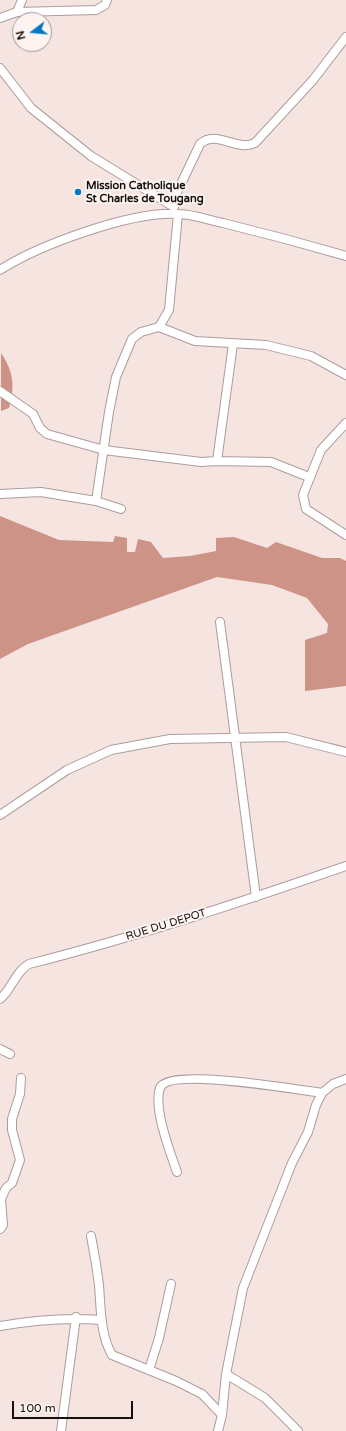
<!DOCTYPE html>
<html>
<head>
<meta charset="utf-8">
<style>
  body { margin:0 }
  #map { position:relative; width:346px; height:1431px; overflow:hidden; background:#f5e4e0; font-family:"Varela Round",sans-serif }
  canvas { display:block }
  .north { position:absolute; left:12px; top:12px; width:40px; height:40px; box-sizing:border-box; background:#fdf3f0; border:1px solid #a09896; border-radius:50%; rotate:254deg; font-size:11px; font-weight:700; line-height:16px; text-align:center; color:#150f0e }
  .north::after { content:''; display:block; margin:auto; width:14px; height:18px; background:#0079c2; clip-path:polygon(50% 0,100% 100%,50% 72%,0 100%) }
  .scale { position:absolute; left:12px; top:1401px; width:121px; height:18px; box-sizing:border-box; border:2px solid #150f0e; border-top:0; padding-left:5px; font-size:12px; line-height:14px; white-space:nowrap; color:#150f0e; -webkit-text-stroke:3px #fdf3f0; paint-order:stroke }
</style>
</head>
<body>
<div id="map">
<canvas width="346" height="1431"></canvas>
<div class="north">N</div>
<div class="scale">100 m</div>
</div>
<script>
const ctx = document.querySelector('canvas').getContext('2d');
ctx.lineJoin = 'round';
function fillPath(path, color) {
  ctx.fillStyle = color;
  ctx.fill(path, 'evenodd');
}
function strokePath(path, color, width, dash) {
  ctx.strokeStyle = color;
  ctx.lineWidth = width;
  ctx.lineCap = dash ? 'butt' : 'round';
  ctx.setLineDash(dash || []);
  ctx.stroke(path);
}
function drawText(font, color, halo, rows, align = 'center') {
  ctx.font = font + ' "Varela Round",sans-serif';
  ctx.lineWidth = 4;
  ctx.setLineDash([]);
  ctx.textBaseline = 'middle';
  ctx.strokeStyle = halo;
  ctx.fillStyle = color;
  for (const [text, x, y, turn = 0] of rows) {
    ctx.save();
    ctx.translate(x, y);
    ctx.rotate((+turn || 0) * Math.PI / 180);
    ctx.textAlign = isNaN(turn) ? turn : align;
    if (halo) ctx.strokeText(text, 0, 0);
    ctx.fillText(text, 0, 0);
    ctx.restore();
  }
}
const forest = new Path2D(`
  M 1,353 C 14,372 15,387 9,408 L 1,411 Z
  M 0,516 L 59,540 L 113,542 L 115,536 L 127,538 L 127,552 L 135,552 L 138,539 L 151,542 L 163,558 L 190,556 L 216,551 L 216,538 L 234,537 L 267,548 L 276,542 L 322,558 L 340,558 L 346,561 L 346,686 L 305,691 L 305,640 L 327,633 L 328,624 L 307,598 L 272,585 L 217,577 L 28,644 L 0,659 Z`);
const minor = new Path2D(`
  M 17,12 L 22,0
  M 0,18 L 17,12 L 96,10 L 105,5 L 107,0
  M 0,68 L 31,108 L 91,156 L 174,207
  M 171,205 L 200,144 C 217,129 236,152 255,143 L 313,80 L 346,37
  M 0,270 C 39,245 131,211 178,214 C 193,214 208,220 223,223 C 264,233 305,244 346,256
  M 159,327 L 195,341 L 266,345 L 311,356 L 346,375
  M 0,391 L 33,414 L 40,428 L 47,434 L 104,450 L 201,462 L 217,461 L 233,344
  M 346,423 L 321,450 L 303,495 L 306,509 L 346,535
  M 217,461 L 271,462 L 309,477
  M 0,494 L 41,492 L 96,501 L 121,509
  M 96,501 L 109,412 L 116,377 L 132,339 L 141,332 L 159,327 L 169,310 L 178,214
  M 220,622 L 256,897
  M 0,815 L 67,770 L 111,750 L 170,739 L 286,737 L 346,752
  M 0,999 C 12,989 15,972 29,964 C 136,937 241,902 346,866
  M 0,1049 L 10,1054
  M 177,1172 C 170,1152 153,1108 160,1088 C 168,1067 300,1090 322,1093
  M 0,1229 L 3,1225 L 1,1199 L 6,1188 L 12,1183 L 20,1160 L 12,1130 L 12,1119 L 20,1094 L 21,1078
  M 91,1236 C 94,1252 97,1269 99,1285 C 101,1309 100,1334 112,1355 L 176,1381 L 202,1394 L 222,1415
  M 0,1326 C 34,1320 67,1317 101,1320
  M 149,1370 L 159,1338 L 171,1284
  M 226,1374 L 265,1398 L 298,1431
  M 61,1431 L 76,1317
  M 218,1431 L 222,1415 L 226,1374 L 243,1288 L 292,1163 L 308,1132 L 316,1105 L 322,1093 L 333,1084 L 346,1079`);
const markers = [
  [78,192,4,"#0079c2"]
];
const poiNames = [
  ["Mission Catholique",86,186],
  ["St Charles de Tougang",86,199]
];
const streetNames = [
  ["RUE DU DEPOT",166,925,-17]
];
fillPath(forest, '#ce9387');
strokePath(minor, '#ad9d9a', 10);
strokePath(minor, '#fff', 8);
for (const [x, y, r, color] of markers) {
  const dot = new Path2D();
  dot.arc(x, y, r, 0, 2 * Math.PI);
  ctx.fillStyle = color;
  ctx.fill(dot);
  strokePath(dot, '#fdf3f0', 1.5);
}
drawText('bold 11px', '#150f0e', '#fdf3f0', poiNames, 'left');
drawText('11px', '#150f0e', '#fdf3f0', streetNames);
</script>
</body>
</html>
